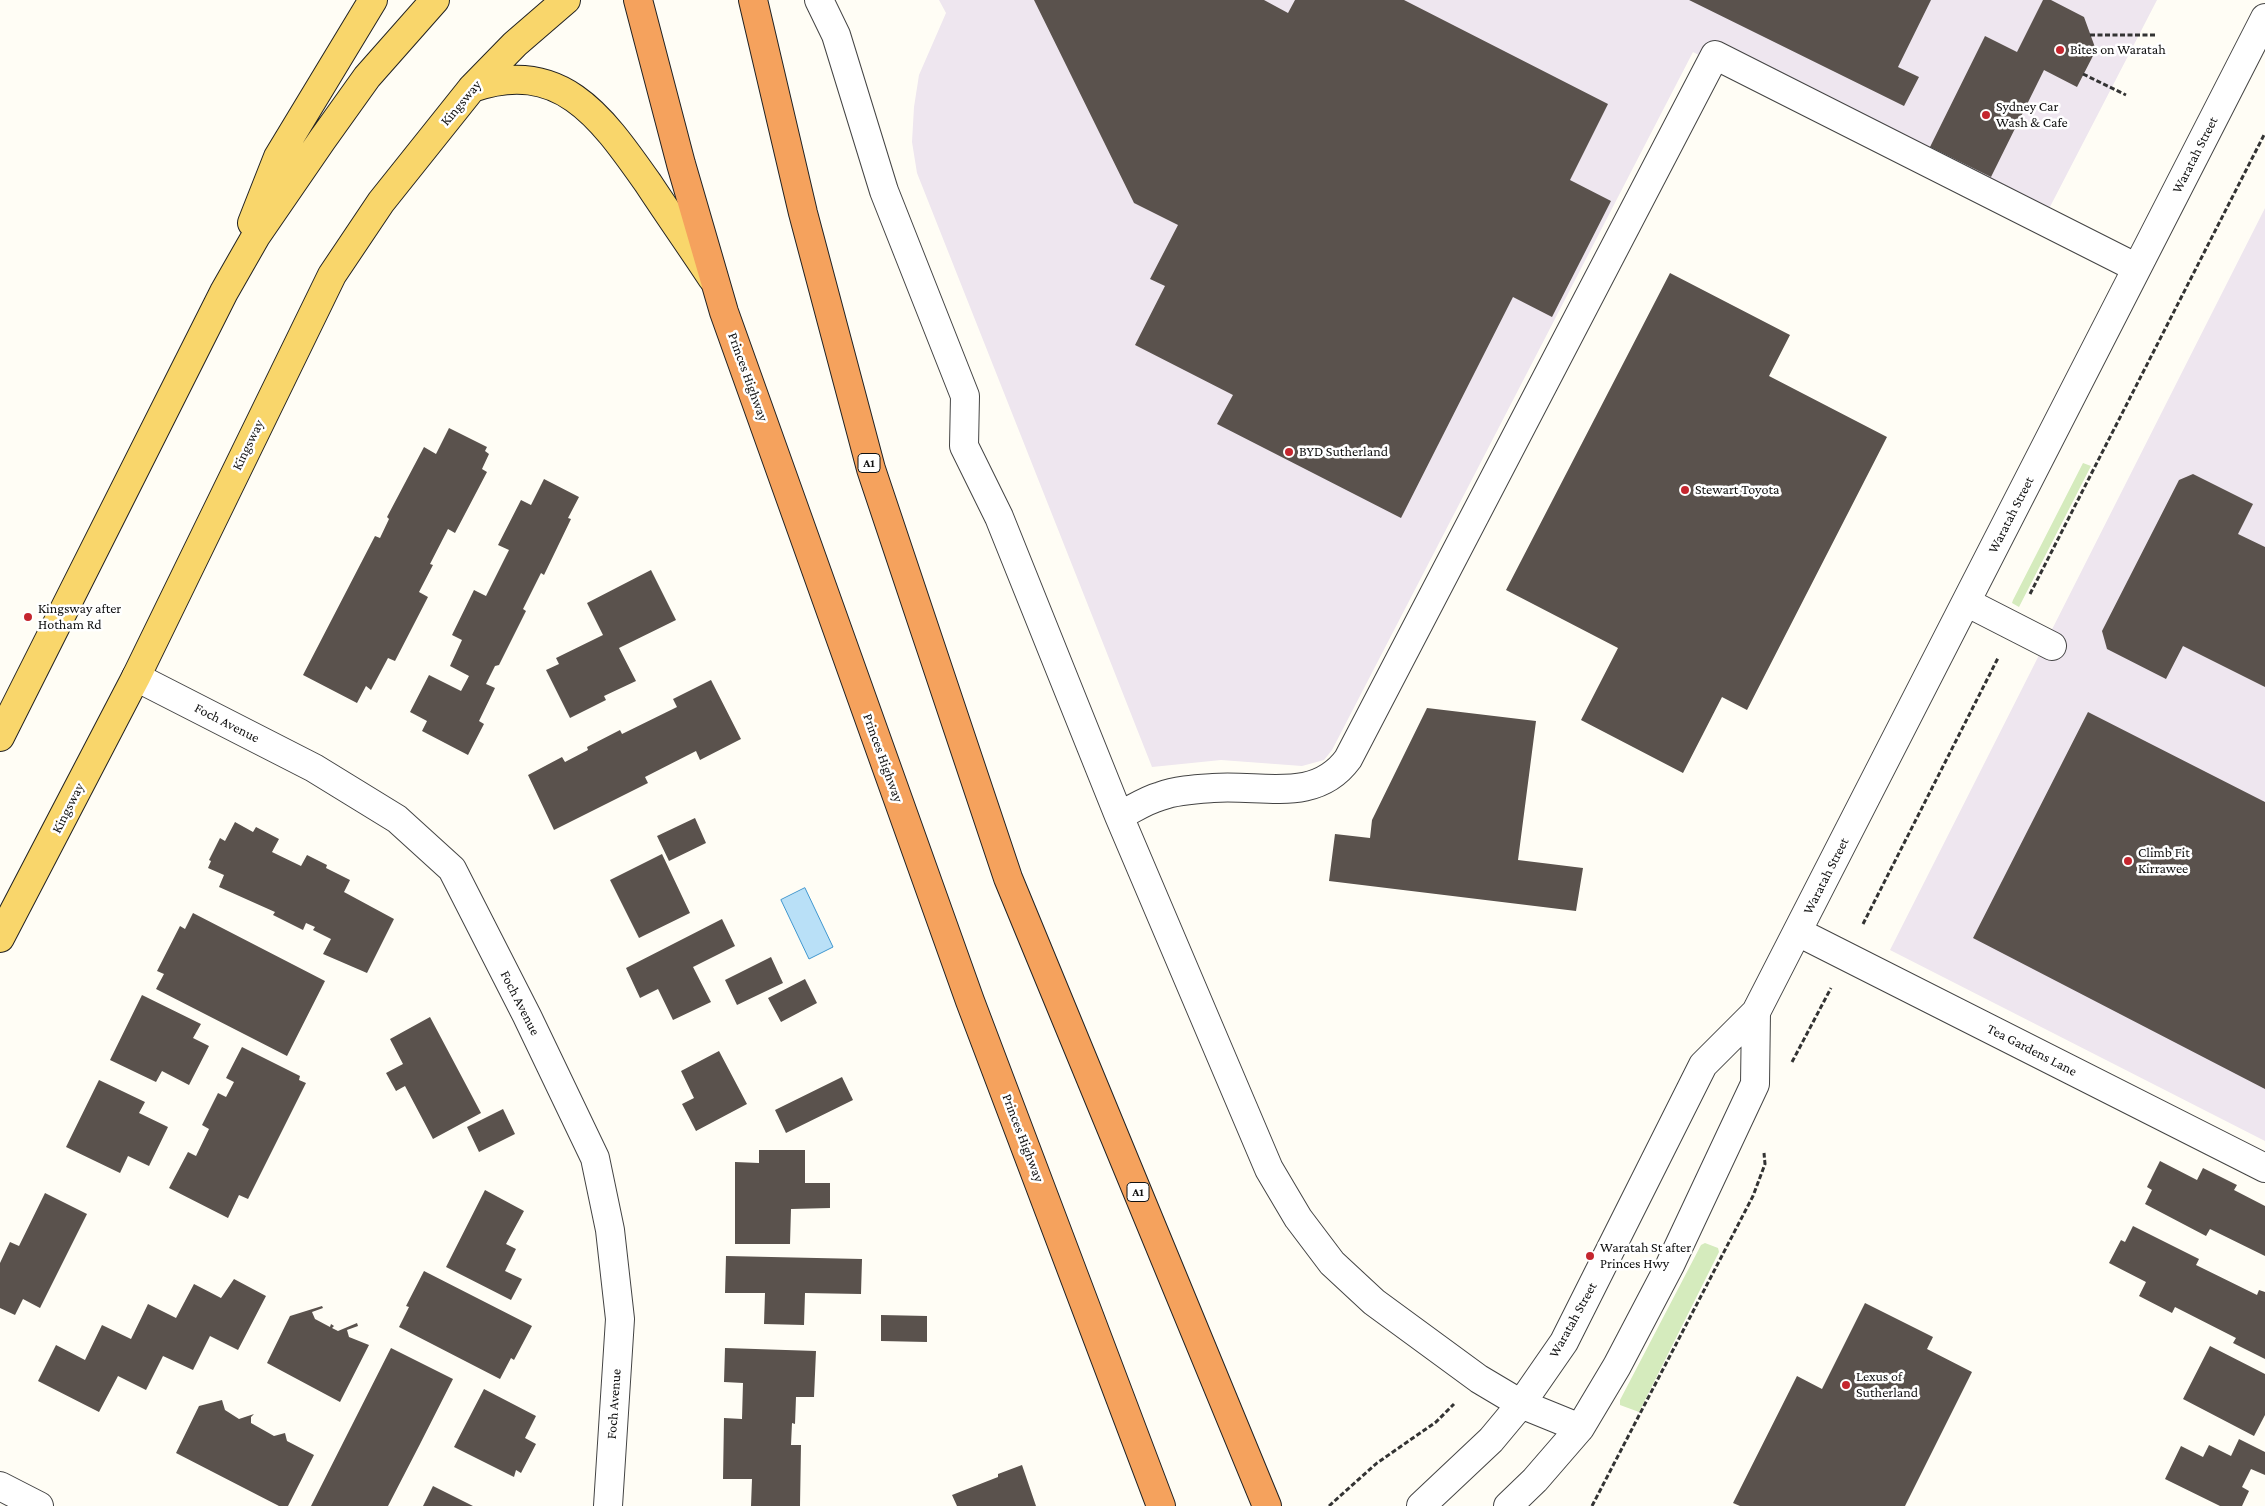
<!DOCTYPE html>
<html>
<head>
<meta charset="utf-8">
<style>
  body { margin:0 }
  canvas { display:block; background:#fffdf5 }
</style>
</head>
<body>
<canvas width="2265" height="1506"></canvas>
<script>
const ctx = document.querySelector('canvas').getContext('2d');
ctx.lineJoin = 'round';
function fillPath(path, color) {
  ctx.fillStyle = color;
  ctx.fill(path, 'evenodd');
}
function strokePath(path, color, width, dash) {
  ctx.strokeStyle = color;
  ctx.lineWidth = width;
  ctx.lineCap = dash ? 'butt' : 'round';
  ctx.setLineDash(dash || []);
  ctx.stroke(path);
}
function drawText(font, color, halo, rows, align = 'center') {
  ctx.font = font + ' "Crimson Pro",serif';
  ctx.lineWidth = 5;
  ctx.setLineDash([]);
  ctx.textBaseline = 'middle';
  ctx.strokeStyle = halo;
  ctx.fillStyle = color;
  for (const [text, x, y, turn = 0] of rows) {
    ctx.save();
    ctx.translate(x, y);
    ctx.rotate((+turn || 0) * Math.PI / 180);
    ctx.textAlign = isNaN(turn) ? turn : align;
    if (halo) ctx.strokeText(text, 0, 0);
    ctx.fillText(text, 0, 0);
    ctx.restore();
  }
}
const industrial = new Path2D(`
  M 939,0 L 2157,0 L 2038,230 L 1693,52 L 1332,750 L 1324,760 L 1302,766 L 1221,760 L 1152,767 L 917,173 L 912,142 L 914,107 L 919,75 L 946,13 Z
  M 2265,208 L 2265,1141 L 1890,950 Z`);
const green = new Path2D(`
  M 2083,463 L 2091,466 L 2019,607 L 2012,603 L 2013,600 Z
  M 1705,1243 L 1718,1248 L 1719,1252 L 1639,1412 L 1620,1405 L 1620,1400 L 1701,1245 Z`);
const water = new Path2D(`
  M 805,888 L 833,947 L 809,959 L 781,900 Z`);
const building = new Path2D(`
  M 1034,0 L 1264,0 L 1288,13 L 1295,0 L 1404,0 L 1608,104 L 1570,180 L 1611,201 L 1552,317 L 1513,297 L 1401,518 L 1217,424 L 1233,395 L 1135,345 L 1165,286 L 1150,279 L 1178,225 L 1134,203 Z
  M 1689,0 L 1931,0 L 1898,67 L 1919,77 L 1904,106 Z
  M 2043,0 L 2051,0 L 2084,17 L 2096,50 L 2077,87 L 2044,70 L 1991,177 L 1930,147 L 1985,36 L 2017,52 Z
  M 1670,273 L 1790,335 L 1769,376 L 1887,437 L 1747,710 L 1722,697 L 1683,773 L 1581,720 L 1618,648 L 1506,590 Z
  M 449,428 L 487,447 L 485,451 L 489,454 L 482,469 L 487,472 L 455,533 L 448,529 L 430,564 L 433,565 L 419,592 L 428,597 L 395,661 L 388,658 L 371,690 L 366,686 L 357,703 L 303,675 L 375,536 L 380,538 L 389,519 L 387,517 L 424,447 L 436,454 Z
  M 2193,474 L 2253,504 L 2238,534 L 2265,547 L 2265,687 L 2183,646 L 2166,679 L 2107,649 L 2102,631 L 2179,480 Z
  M 544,479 L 579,497 L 568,518 L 571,519 L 544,575 L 541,573 L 523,609 L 526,611 L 499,665 L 495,666 L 486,684 L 495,688 L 479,721 L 484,724 L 468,755 L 422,731 L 427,721 L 410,712 L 429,675 L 461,691 L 469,676 L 450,666 L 462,640 L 452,635 L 474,590 L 486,596 L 509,550 L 498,545 L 521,500 L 531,505 Z
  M 651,570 L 676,620 L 619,648 L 636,681 L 604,696 L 606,700 L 570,718 L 546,670 L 559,664 L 556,658 L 603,635 L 587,603 Z
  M 711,680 L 741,739 L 700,760 L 696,751 L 645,777 L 648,783 L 554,830 L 528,775 L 562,757 L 565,762 L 588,750 L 587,747 L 620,730 L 622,734 L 677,707 L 673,699 Z
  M 1427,708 L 1536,721 L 1518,860 L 1583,868 L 1576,911 L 1329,881 L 1335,834 L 1370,838 L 1372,820 Z
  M 2088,712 L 2265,802 L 2265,1089 L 1973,938 Z
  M 695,818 L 706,843 L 669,861 L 657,836 Z
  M 235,822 L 253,832 L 256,827 L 279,839 L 272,852 L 301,866 L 307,855 L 327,865 L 326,868 L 350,880 L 344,892 L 394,919 L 367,973 L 323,954 L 331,939 L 313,930 L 315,927 L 306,923 L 303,930 L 273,915 L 275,912 L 219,887 L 224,875 L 208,868 L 211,861 L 209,860 L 220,838 L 225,841 Z
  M 662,854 L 690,913 L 639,938 L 610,880 Z
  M 193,913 L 325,981 L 287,1056 L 156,989 L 164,974 L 157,971 L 180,926 L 185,929 Z
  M 722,919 L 735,946 L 693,967 L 711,1002 L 673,1020 L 658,989 L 640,998 L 626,968 Z
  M 771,957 L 783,983 L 737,1005 L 725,980 Z
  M 805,979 L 817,1003 L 781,1022 L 768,998 Z
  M 142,995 L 201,1024 L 193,1038 L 209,1046 L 189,1085 L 162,1071 L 156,1082 L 110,1060 Z
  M 430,1017 L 481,1113 L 433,1139 L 405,1086 L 396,1091 L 386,1073 L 403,1064 L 390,1039 Z
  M 242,1047 L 300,1076 L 299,1080 L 306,1083 L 248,1199 L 239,1195 L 228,1218 L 169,1188 L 188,1152 L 196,1156 L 209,1129 L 202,1125 L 218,1093 L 226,1097 L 234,1082 L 226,1078 Z
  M 719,1051 L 747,1104 L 696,1131 L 682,1104 L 694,1098 L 681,1071 Z
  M 842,1077 L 853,1100 L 786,1133 L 775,1110 Z
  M 99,1080 L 145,1102 L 139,1113 L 168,1127 L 149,1166 L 128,1156 L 120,1173 L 66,1147 Z
  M 503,1109 L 515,1134 L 479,1152 L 467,1127 Z
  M 759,1150 L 805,1150 L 805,1183 L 830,1183 L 830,1208 L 791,1209 L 790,1244 L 735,1244 L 735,1162 L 759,1163 Z
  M 2160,1161 L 2197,1180 L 2203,1168 L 2237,1185 L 2234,1190 L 2265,1206 L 2265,1256 L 2210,1229 L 2206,1236 L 2145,1204 L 2152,1190 L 2147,1187 Z
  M 485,1190 L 524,1211 L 506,1244 L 516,1249 L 505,1271 L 522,1279 L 511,1300 L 446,1267 Z
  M 45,1193 L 87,1214 L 40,1308 L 23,1299 L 15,1315 L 0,1308 L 0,1263 L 10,1242 L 19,1246 Z
  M 2133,1226 L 2199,1259 L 2196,1265 L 2257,1295 L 2259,1290 L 2265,1292 L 2265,1359 L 2233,1343 L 2236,1338 L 2175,1307 L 2172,1313 L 2139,1296 L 2146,1282 L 2109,1263 L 2121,1240 L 2125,1242 Z
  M 726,1256 L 862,1259 L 861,1294 L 805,1293 L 804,1325 L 764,1324 L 765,1293 L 725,1293 Z
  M 424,1271 L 532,1326 L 514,1360 L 511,1358 L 500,1379 L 399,1327 L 409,1307 L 406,1306 Z
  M 234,1279 L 266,1296 L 238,1350 L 210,1336 L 193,1370 L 163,1356 L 146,1390 L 118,1376 L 99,1412 L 38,1381 L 56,1345 L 85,1360 L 102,1325 L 131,1339 L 148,1304 L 176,1318 L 194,1284 L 221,1298 Z
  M 1865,1303 L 1933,1337 L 1927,1349 L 1972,1372 L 1905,1506 L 1740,1506 L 1733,1503 L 1797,1376 L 1822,1389 Z
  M 322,1306 L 323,1308 L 312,1312 L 315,1319 L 330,1327 L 331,1324 L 334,1326 L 332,1328 L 338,1331 L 357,1323 L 358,1326 L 347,1330 L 349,1337 L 369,1345 L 340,1402 L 267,1363 L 290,1316 Z
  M 881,1315 L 927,1316 L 927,1342 L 881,1341 Z
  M 2210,1346 L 2265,1374 L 2265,1415 L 2254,1436 L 2183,1399 Z
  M 391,1348 L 453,1379 L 419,1446 L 388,1506 L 311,1506 Z
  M 725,1348 L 816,1351 L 814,1397 L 796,1397 L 795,1424 L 792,1423 L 791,1445 L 801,1445 L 800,1506 L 751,1506 L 752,1479 L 723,1479 L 724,1418 L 742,1419 L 743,1383 L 724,1382 Z
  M 484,1389 L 536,1416 L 525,1438 L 536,1444 L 521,1473 L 516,1470 L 514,1477 L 454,1447 Z
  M 222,1400 L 225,1410 L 239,1419 L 254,1414 L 251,1417 L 251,1423 L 274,1436 L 285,1433 L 287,1441 L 314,1455 L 288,1506 L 279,1506 L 176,1453 L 199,1406 Z
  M 2239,1439 L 2265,1452 L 2265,1475 L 2251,1469 L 2242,1487 L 2249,1491 L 2242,1506 L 2220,1506 L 2165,1479 L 2181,1446 L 2203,1457 L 2209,1445 L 2231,1456 Z
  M 1022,1465 L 1036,1506 L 957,1506 L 952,1495 L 998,1477 L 998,1474 Z
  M 433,1486 L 473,1506 L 423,1506 Z`);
const path = new Path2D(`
  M 2090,35 L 2156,35
  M 2083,74 L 2126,95
  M 2030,594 L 2265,133
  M 1863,924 L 1998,658
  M 1792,1062 L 1831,988
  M 1329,1506 L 1377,1463 L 1436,1422 L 1454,1404
  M 1592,1506 L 1753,1196 L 1765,1164 L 1764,1153`);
const minor = new Path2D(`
  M 819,0 L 836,35 L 884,191 L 965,396 L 964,446 L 999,517 L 1119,816 L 1269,1169 L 1298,1218 L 1332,1263 L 1374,1302 L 1479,1379 L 1521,1404 L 1580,1428
  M 1966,602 L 2052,646
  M 136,677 L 314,768 L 397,819 L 452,869 L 527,1016 L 595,1158 L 610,1230 L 620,1319 L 608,1506
  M 1119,816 C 1133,809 1146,800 1161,796 C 1176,790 1197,789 1213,788 C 1262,784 1315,804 1348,759 L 1715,55 L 2137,268
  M 1798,932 L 2265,1168
  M 0,1486 L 39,1506
  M 1421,1506 L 1491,1440 L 1521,1404 L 1564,1342 L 1703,1065 L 1756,1012 L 2265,18
  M 1508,1506 L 1535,1480 L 1580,1428 L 1617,1366 L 1670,1265 L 1755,1084 L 1756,1012`);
const major = new Path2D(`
  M 472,88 C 561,57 602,118 648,183 C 669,215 691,246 712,278
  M 252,223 L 278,157 L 373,0
  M 0,737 L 224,292 L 256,236 L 322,140 L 367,77 L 435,0
  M 0,938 L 136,677 L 332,275 L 381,202 L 472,88 L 515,44 L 566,0`);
const highway = new Path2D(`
  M 638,0 L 681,164 L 724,312 L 970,1001 L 1161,1506
  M 753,0 L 803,213 L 871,469 L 1008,878 L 1267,1506`);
const markers = [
  [2060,50,5,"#c4262e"],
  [1986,115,5,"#c4262e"],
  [1289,452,5,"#c4262e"],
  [1685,490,5,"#c4262e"],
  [28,617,5,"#c4262e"],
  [2128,861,5,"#c4262e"],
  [1590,1256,5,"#c4262e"],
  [1846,1385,5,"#c4262e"]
];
const shields = [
  [869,463,22],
  [1138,1192,22]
];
const shieldNames = [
  ["A1",869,463],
  ["A1",1138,1192]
];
const poiNames = [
  ["Bites on Waratah",2070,50],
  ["Sydney Car",1996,107],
  ["Wash & Cafe",1996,123],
  ["BYD Sutherland",1299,452],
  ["Stewart Toyota",1695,490],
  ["Kingsway after",38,609],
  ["Hotham Rd",38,625],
  ["Climb Fit",2138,853],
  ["Kirrawee",2138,869],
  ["Waratah St after",1600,1248],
  ["Princes Hwy",1600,1264],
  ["Lexus of",1856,1377],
  ["Sutherland",1856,1393]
];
const streetNames = [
  ["Kingsway",461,103,-50],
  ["Waratah Street",2195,155,-63],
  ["Princes Highway",748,377,70],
  ["Kingsway",248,445,-64],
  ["Waratah Street",2011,515,-63],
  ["Foch Avenue",227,723,27],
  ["Princes Highway",883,758,70],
  ["Kingsway",68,808,-63],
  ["Waratah Street",1826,876,-63],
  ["Foch Avenue",520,1003,63],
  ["Tea Gardens Lane",2032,1050,27],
  ["Princes Highway",1023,1138,69],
  ["Waratah Street",1573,1320,-61],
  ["Foch Avenue",614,1404,-86]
];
fillPath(industrial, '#eee6ef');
fillPath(green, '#d5ebbd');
fillPath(water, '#b9e0f7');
strokePath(water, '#3f96cf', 1);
fillPath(building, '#5a524d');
strokePath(minor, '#444', 30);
strokePath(major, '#222', 30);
strokePath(highway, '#222', 30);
strokePath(path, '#333', 3, [5, 2.5]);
strokePath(minor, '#fff', 28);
strokePath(major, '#f9d66b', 28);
strokePath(highway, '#f5a25d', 28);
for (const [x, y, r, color] of markers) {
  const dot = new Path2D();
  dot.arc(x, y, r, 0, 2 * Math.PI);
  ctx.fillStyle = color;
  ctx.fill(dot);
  strokePath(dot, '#fff', 2);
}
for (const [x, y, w] of shields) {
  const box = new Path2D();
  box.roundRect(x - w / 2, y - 9.5, w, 19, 4);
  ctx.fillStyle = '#fff';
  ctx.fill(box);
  strokePath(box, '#111', 1);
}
drawText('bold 12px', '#111', null, shieldNames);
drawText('14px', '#111', '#fff', poiNames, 'left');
drawText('14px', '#111', '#fff', streetNames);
</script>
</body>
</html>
